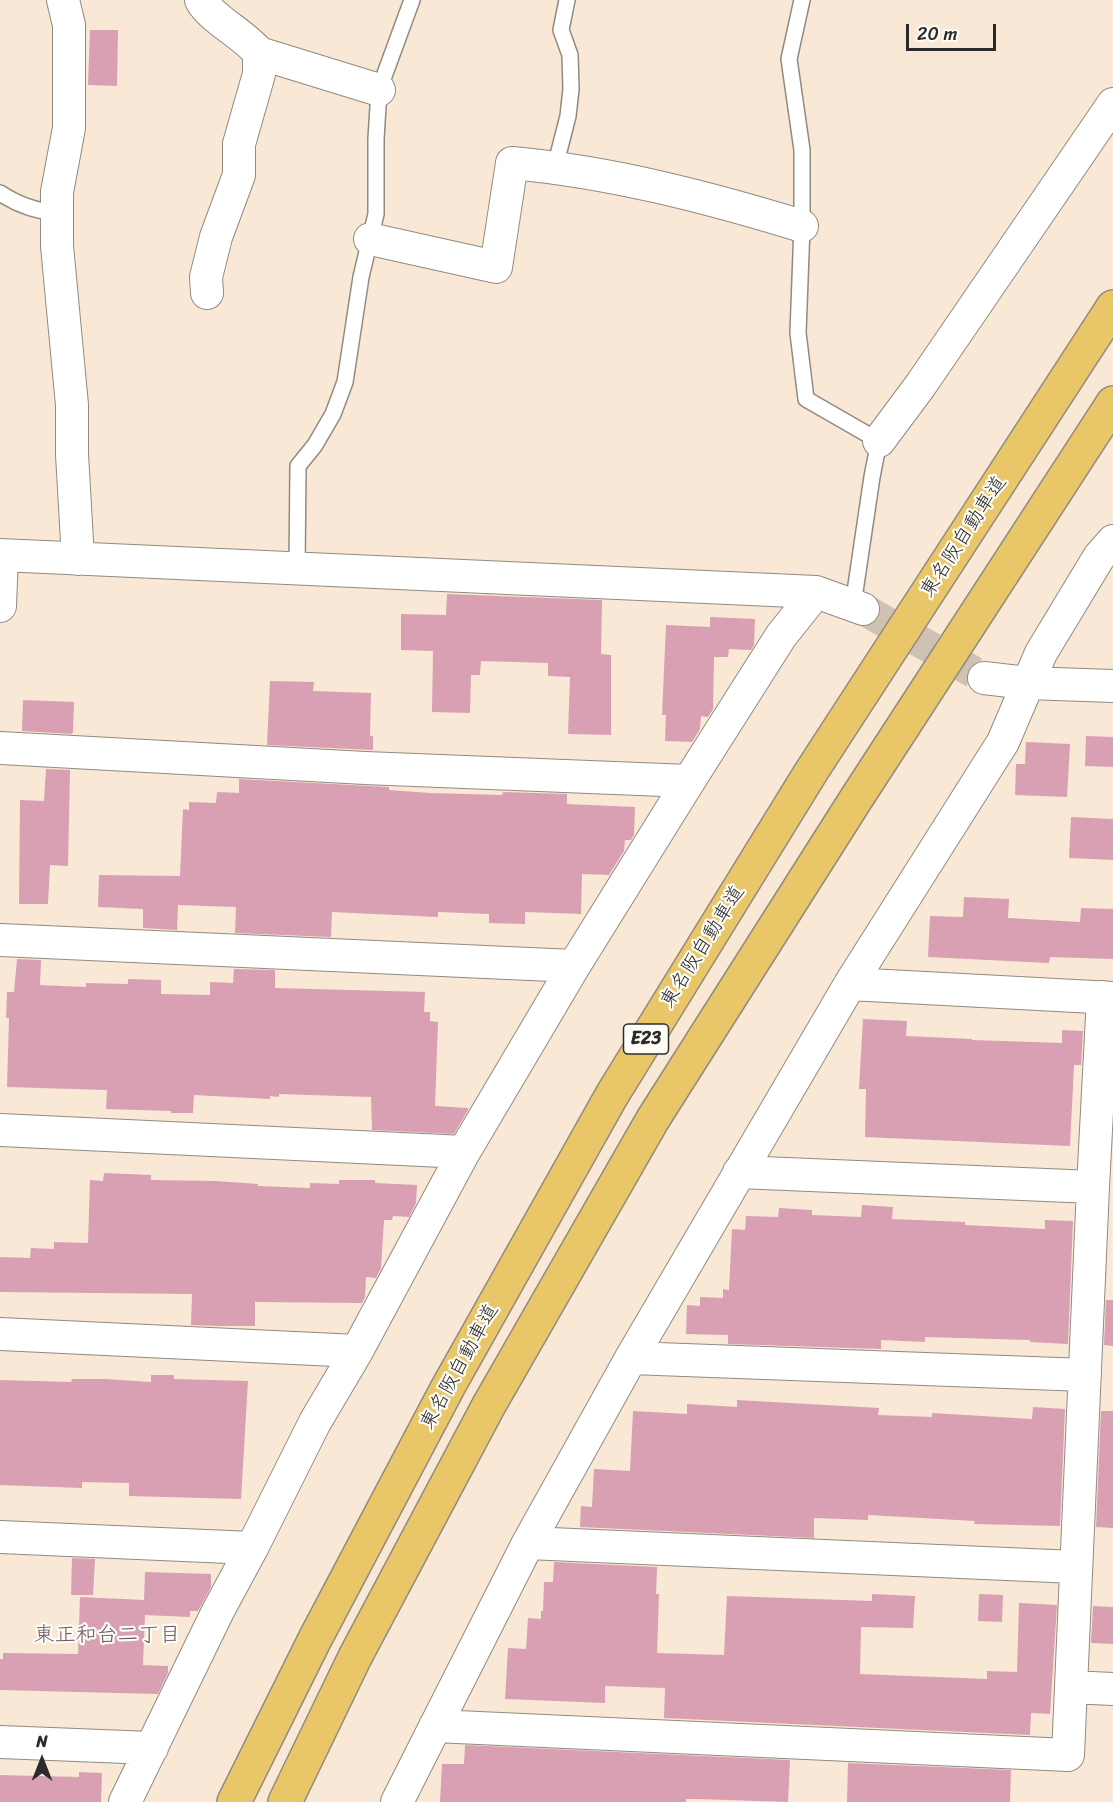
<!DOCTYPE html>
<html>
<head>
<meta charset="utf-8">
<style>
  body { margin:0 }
  #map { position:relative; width:1113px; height:1802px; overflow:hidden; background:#f8e8d5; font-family:Sriracha,sans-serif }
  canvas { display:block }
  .north { position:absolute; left:12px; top:1730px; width:60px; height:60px; -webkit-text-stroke:4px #fdfcf7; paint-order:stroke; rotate:0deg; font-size:16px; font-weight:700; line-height:24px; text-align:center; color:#2b2b2b }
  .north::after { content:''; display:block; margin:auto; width:21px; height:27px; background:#2b2b2b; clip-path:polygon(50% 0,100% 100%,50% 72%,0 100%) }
  .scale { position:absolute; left:906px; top:24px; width:90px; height:27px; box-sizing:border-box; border:3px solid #2b2b2b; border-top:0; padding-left:8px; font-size:18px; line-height:21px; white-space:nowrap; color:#2b2b2b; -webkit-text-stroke:4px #fdfcf7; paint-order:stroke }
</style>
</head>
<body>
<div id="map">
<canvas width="1113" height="1802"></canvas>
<div class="north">N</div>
<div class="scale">20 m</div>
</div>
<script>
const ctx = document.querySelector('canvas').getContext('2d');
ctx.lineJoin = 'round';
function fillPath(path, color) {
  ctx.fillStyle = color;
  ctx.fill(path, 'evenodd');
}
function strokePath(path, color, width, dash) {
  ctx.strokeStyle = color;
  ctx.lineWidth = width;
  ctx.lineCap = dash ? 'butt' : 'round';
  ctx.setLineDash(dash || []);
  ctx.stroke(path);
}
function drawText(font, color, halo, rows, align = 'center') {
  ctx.font = font + ' Sriracha,"Klee One",sans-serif';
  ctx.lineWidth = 4.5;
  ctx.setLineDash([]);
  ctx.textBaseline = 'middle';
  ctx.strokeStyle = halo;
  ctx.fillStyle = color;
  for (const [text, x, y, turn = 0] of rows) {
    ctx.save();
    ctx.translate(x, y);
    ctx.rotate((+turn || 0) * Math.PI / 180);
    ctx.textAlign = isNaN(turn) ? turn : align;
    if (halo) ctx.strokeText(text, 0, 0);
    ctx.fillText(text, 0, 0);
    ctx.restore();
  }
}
const building = new Path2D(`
  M 90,30 L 118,30 L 117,86 L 88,85 Z
  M 447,594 L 602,600 L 601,654 L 611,655 L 611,735 L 568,734 L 570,677 L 548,676 L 548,663 L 481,661 L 480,675 L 471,675 L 470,713 L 432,712 L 433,651 L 401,650 L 401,614 L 446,615 Z
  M 710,617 L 755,619 L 754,645 L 751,650 L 729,649 L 728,657 L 714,657 L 713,709 L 708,717 L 701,716 L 700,729 L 692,742 L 665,741 L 666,715 L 662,715 L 666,625 L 710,627 Z
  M 270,681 L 314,682 L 313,691 L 371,693 L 370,736 L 373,736 L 373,750 L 267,745 Z
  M 23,700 L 74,702 L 73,732 L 72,734 L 22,731 Z
  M 1086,736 L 1113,737 L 1113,767 L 1085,766 Z
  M 1026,742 L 1070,744 L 1067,797 L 1015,795 L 1016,764 L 1025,764 Z
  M 46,769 L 70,770 L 68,866 L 50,865 L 48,904 L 19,904 L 20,800 L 44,801 Z
  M 239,779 L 389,787 L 389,790 L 430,793 L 502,795 L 503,792 L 567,794 L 567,804 L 635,807 L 634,835 L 631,840 L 625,840 L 624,851 L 609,875 L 582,874 L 581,914 L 525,912 L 525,924 L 489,923 L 489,914 L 438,912 L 438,917 L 332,912 L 331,937 L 235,933 L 236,907 L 178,905 L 177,930 L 143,928 L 143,909 L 98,907 L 99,875 L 180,876 L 183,809 L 189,810 L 189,802 L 216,803 L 217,792 L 239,793 Z
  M 1071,817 L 1113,819 L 1113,860 L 1069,858 Z
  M 964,897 L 1009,899 L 1008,918 L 1080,922 L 1081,908 L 1113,909 L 1113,959 L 1050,957 L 1049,963 L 928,957 L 930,916 L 963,917 Z
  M 17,959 L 41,960 L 40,985 L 86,987 L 86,983 L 128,984 L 128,979 L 161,980 L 161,994 L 210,995 L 210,982 L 233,983 L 234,969 L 275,970 L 275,988 L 425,992 L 424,1012 L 430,1012 L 430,1021 L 438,1022 L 435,1106 L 468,1108 L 468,1110 L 454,1134 L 372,1130 L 371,1097 L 279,1094 L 279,1097 L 270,1096 L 270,1099 L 194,1095 L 193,1113 L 171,1113 L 171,1111 L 106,1109 L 107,1090 L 7,1087 L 9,1018 L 6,1018 L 7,992 L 14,992 Z
  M 863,1019 L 907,1021 L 906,1036 L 972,1039 L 972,1040 L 1062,1043 L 1062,1030 L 1083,1031 L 1081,1065 L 1074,1065 L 1070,1146 L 865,1137 L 866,1089 L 859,1089 Z
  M 104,1173 L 151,1175 L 151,1180 L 216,1181 L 258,1184 L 258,1186 L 310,1188 L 310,1183 L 339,1184 L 339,1180 L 375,1180 L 375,1183 L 417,1185 L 416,1203 L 409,1217 L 393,1216 L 392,1220 L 384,1220 L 381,1268 L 376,1278 L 366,1277 L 365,1297 L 362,1303 L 255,1302 L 255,1326 L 219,1326 L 191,1325 L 192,1294 L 0,1292 L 0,1257 L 30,1258 L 31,1248 L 54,1249 L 54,1242 L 88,1243 L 90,1180 L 103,1181 Z
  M 862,1205 L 893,1207 L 892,1219 L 965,1222 L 965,1225 L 1045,1229 L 1045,1220 L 1073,1221 L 1068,1344 L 1030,1342 L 1030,1340 L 925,1337 L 925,1342 L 881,1340 L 881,1349 L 728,1344 L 728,1335 L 686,1334 L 687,1305 L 700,1306 L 700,1297 L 723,1298 L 723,1289 L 729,1290 L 732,1229 L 745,1230 L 746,1216 L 778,1217 L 779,1208 L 812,1210 L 812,1215 L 861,1217 Z
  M 1106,1300 L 1113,1300 L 1113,1346 L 1104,1345 Z
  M 151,1375 L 174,1375 L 174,1379 L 248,1381 L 241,1499 L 129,1496 L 129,1483 L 82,1482 L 82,1488 L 0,1485 L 0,1380 L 71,1382 L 72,1379 L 105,1379 L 151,1382 Z
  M 737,1400 L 879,1408 L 878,1415 L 932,1417 L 932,1413 L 1032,1419 L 1033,1407 L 1065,1409 L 1060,1526 L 974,1524 L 975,1521 L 868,1515 L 868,1520 L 814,1518 L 814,1538 L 580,1527 L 581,1506 L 592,1507 L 594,1469 L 630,1471 L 633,1411 L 687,1414 L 687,1404 L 737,1407 Z
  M 1101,1411 L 1113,1411 L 1113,1528 L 1096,1527 Z
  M 72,1558 L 95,1559 L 93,1595 L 71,1595 Z
  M 554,1562 L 657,1567 L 656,1594 L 659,1594 L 657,1653 L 724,1655 L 727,1596 L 872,1601 L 872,1594 L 915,1596 L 913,1628 L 861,1627 L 860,1674 L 987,1679 L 987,1671 L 1017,1672 L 1019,1603 L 1057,1605 L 1050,1714 L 1031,1713 L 1030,1735 L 664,1718 L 665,1688 L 605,1686 L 605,1703 L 505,1699 L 508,1648 L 526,1649 L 528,1618 L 541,1619 L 541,1611 L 543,1611 L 544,1582 L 553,1582 Z
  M 145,1572 L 211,1574 L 211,1587 L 198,1611 L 190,1611 L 190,1617 L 145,1615 L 143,1665 L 168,1666 L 168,1673 L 158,1694 L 0,1690 L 0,1659 L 3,1659 L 3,1653 L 78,1654 L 80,1597 L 144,1600 Z
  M 979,1594 L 1003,1595 L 1002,1622 L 978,1621 Z
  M 1093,1606 L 1113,1607 L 1113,1644 L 1091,1643 Z
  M 465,1745 L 790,1760 L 788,1802 L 698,1799 L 686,1799 L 686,1802 L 440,1802 L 442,1764 L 464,1764 Z
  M 848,1763 L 1011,1770 L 1010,1802 L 847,1802 Z
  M 79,1772 L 102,1773 L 101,1802 L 0,1802 L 0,1775 L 79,1777 Z`);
const minorTunnel = new Path2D(`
  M 863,609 L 984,678`);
const service = new Path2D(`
  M 802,0 L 789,59 L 802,150 L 802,226 L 798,333 L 806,399 L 879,441 L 872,477 L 853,605
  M 555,167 L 568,116 L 571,89 L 570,55 L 561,30 L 567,0
  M 0,193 C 18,205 35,211 57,213
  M 297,569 L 298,466 L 315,445 L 333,414 L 345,382 L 361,277 L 376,214 L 376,139 L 379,90 L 412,0`);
const minor = new Path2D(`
  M 63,0 L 69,25 L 69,128 L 57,192 L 57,246 L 72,405 L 72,454 L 78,559
  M 201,0 C 212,20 243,33 259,53 L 379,90
  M 370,239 L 496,267 L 512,163 C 611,172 707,197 802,226
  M 207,293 L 206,277 L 216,237 L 239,175 L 239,144 L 259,74 L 259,53
  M 879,441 L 920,386 L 1113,104
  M 0,555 L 816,592 L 863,609
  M 0,606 L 2,555
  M 984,678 L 1027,683 L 1113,686
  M 0,748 L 365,768 L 689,781
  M 0,940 L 574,966
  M 850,984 L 1113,998
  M 0,1130 L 464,1152
  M 739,1172 L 1093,1187
  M 0,1334 L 357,1351
  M 631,1358 L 1085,1375
  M 0,1537 L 252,1548
  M 528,1543 L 1075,1567
  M 1071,1687 L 1113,1689
  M 435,1726 L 1068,1755 L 1093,1187 L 1103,997
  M 0,1742 L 152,1748
  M 125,1802 L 218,1611 L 252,1548 L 315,1422 L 357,1351 L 464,1152 L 574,966 L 689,781 L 781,636 L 816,592
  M 397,1802 L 528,1543 L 631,1358 L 850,984 L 1003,742 L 1041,653 L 1099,557 L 1113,541`);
const motorway = new Path2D(`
  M 234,1802 L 315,1639 L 448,1387 L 612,1095 L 811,772 L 1113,307
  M 285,1802 L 355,1657 L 489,1405 L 653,1119 L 856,799 L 1113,403`);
const shields = [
  [646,1039,45]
];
const shieldNames = [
  ["E23",646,1039]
];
const streetNames = [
  ["東名阪自動車道",964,537,-57],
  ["東名阪自動車道",703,947,-58],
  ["東名阪自動車道",460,1367,-61]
];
const neighbourhoodNames = [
  ["東正和台二丁目",107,1636]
];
fillPath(building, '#d8a0b2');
strokePath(minorTunnel, '#cfc2b3', 32, [32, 16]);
strokePath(service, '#928a80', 18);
strokePath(minor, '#928a80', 34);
strokePath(motorway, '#928a80', 36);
strokePath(service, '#fff', 15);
strokePath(minor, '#fff', 32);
strokePath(motorway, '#e9c769', 33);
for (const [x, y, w] of shields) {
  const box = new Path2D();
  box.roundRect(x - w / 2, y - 15, w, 30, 4.5);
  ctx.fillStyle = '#fdfcf7';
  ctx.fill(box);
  strokePath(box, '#2b2b2b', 1.5);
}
drawText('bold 18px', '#2b2b2b', null, shieldNames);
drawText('20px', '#2b2b2b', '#fdfcf7', streetNames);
drawText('21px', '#68545a', '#fdfcf7', neighbourhoodNames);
</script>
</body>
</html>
